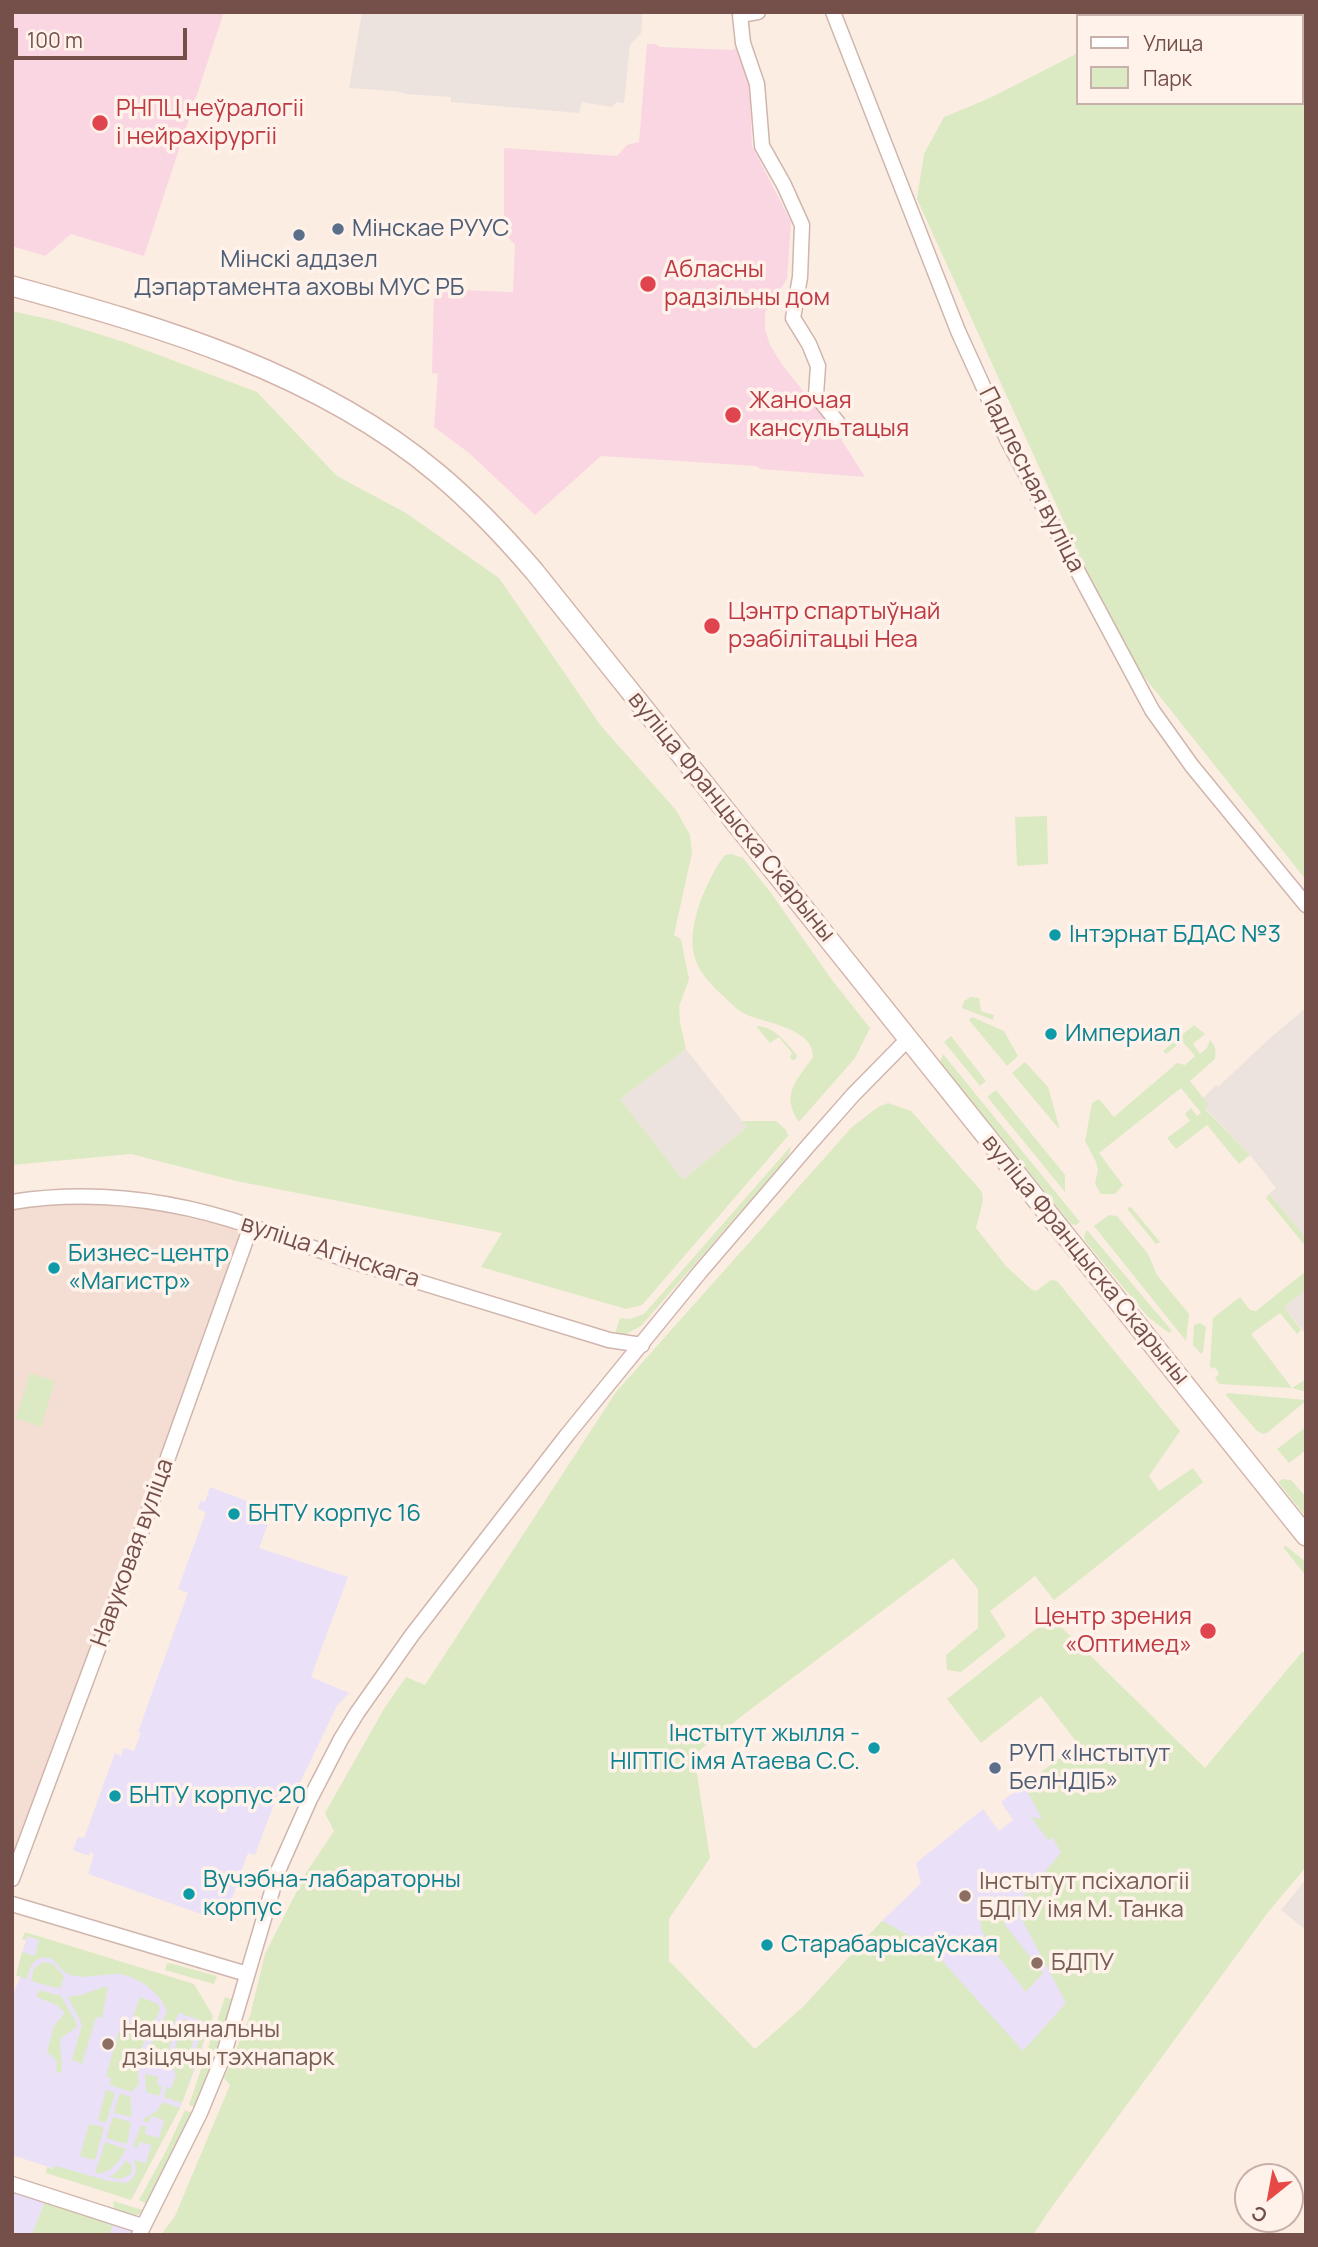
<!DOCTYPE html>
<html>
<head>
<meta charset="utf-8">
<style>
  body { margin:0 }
  #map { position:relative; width:1318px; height:2247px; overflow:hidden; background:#fcede3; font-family:Manrope,sans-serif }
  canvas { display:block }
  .frame { position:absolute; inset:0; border:14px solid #754f49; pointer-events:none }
  .legend { position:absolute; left:1076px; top:14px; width:228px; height:91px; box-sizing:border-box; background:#fff2ea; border:2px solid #c8b1aa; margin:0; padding:9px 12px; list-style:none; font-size:21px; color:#754f49 }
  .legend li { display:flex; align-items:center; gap:14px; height:35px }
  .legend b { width:35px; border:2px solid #c8b1aa }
  .north { position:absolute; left:1234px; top:2163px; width:70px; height:70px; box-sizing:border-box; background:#fff2ea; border:2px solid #c8b1aa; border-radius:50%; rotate:211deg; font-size:19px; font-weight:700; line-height:28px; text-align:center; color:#754f49 }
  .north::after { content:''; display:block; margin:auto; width:24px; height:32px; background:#e74947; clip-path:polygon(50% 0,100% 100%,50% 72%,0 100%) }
  .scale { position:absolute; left:14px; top:28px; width:173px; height:32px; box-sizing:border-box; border:4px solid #754f49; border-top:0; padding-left:9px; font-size:21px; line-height:24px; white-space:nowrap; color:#754f49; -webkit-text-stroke:5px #fff2ea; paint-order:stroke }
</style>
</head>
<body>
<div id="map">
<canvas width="1318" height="2247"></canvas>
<div class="frame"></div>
<ul class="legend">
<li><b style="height:9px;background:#fff"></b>Улица</li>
<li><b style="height:19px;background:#dbeac2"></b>Парк</li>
</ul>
<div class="north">С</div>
<div class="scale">100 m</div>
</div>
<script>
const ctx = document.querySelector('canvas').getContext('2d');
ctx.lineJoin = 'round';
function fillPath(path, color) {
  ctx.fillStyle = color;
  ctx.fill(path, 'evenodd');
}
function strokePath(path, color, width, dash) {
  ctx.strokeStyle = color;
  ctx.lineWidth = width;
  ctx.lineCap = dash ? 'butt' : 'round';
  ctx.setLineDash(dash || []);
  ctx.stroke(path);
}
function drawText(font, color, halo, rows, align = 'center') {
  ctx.font = font + ' Manrope,sans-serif';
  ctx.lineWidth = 7;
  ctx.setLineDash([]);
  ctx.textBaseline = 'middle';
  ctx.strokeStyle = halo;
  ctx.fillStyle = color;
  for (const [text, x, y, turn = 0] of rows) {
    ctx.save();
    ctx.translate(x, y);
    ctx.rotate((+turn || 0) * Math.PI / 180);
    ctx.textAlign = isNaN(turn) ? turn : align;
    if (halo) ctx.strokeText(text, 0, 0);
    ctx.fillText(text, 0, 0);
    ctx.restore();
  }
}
const residential = new Path2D(`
  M 75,1204 L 125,1206 L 165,1212 L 232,1228 L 237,1231 L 241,1238 L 12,1871 L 12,1209 Z`);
const industrial = new Path2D(`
  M 362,12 L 643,12 L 641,33 L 630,45 L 624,103 L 617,102 L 612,107 L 582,102 L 579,113 L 451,102 L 451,97 L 406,94 L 395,91 L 349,88 Z
  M 1306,1008 L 1306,1238 L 1269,1194 L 1276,1188 L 1250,1155 L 1205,1108 L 1203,1098 L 1216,1085 L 1218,1087 L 1270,1038 Z
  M 686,1049 L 747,1127 L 683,1180 L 620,1099 Z
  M 1306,1290 L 1306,1335 L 1284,1307 Z
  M 1306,1879 L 1306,1930 L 1281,1910 Z`);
const education = new Path2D(`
  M 210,1487 L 273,1511 L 259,1548 L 348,1577 L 311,1677 L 349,1693 L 337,1706 L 292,1799 L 278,1793 L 255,1855 L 248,1853 L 226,1915 L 217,1912 L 215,1919 L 88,1874 L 94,1854 L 90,1852 L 89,1856 L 73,1850 L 78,1837 L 84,1838 L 115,1753 L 121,1756 L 124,1748 L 134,1751 L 141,1733 L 138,1732 L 188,1593 L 178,1589 L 206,1512 L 198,1509 L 200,1501 L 205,1502 Z
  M 1079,1744 L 1123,1803 L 1051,2208 L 804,2006 L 882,1921 L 921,1883 L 916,1863 L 983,1809 L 999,1831 L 1013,1820 L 1001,1802 Z
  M 27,1936 L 194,1989 L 210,2020 L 196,2067 L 181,2105 L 134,2195 L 12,2155 L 12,1998 L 20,1977 L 16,1975 Z
  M 12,2192 L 125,2226 L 142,2226 L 138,2235 L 12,2235 Z`);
const medical = new Path2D(`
  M 12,12 L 224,12 L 144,256 L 71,234 L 45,256 L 12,246 Z
  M 647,44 L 655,44 L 660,47 L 732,50 L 738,47 L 749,69 L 752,146 L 791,222 L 787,279 L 765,312 L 765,329 L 770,345 L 783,366 L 838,434 L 865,477 L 761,469 L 756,466 L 601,456 L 535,515 L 469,453 L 434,427 L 438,374 L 432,373 L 434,289 L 513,292 L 515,245 L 504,233 L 504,148 L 617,156 L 627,145 L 639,142 Z`);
const green = new Path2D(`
  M 1177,12 L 1306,12 L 1306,880 L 1122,649 L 917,199 L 924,154 L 944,117 L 990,98 L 1078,53 L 1078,103 L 1302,103 L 1302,16 L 1169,16 Z
  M 12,311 L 57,321 L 124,342 L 257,392 L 337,476 L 406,513 L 499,578 L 601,726 L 676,810 L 690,835 L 692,853 L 674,935 L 681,939 L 689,979 L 679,1007 L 680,1022 L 686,1049 L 620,1099 L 683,1180 L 747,1127 L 742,1121 L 776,1121 L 786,1130 L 788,1136 L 642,1305 L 626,1309 L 481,1267 L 502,1233 L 236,1181 L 131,1154 L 12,1165 Z
  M 1047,816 L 1048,864 L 1017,866 L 1015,817 Z
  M 731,854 L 743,858 L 771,893 L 832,980 L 870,1028 L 855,1058 L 799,1122 C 780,1095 797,1080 813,1057 C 814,1028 764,1023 745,1014 C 735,1009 728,1000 720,993 C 693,968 687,949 697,912 C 703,892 712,872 725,855 Z
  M 971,997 L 979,998 L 981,1011 L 994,1015 L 993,1020 L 962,1008 L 964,1001 Z
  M 972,1017 L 1004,1031 L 1018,1056 L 1007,1066 L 969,1020 Z
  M 1194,1025 L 1205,1034 L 1193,1044 L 1200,1054 L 1207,1048 L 1210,1040 C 1216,1047 1216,1050 1215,1059 L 1190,1081 L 1208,1104 L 1205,1109 L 1250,1155 L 1239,1164 L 1207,1125 L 1176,1149 L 1167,1138 L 1190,1121 L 1185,1114 L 1191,1108 L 1197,1116 L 1201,1113 L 1181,1088 L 1099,1153 L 1123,1185 L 1115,1194 L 1101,1194 L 1095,1184 L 1098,1169 L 1096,1162 L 1085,1141 L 1092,1103 L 1099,1099 L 1114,1117 L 1177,1063 L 1185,1065 L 1195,1056 L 1182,1041 L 1166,1054 L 1163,1051 Z
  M 756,1026 C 775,1027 785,1041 797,1055 L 796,1059 L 792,1060 L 790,1057 L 792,1053 L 779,1037 L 770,1043 Z
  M 951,1036 L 986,1081 L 980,1086 L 944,1042 Z
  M 943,1054 L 1080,1222 L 1076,1225 L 1071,1224 L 940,1062 Z
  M 1025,1062 L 1048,1087 L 1060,1130 L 1012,1073 Z
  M 996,1090 L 1065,1175 L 1065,1192 L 989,1099 L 988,1096 Z
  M 888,1103 L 911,1111 L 982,1192 L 983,1201 L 976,1228 L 1006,1266 L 1031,1289 L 1036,1291 L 1051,1280 L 1057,1281 L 1180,1431 L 1149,1476 L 1159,1491 L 1193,1468 L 1203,1482 L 1054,1600 L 1035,1576 L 990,1611 L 1006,1636 L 961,1672 L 947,1670 L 946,1655 L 978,1628 L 978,1589 L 953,1558 L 743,1715 L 694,1755 L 710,1858 L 669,1919 L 669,1961 L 755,2049 L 804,2006 L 882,1921 L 929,1946 L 1023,2051 L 1066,2003 L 1015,1906 L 1061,1853 L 1053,1838 L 1048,1840 L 1031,1817 L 1042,1819 L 1024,1785 L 1078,1744 L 1041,1696 L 981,1743 L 947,1699 L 1051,1617 L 1205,1768 L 1302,1652 L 1306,1653 L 1306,1867 L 1269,1911 L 1051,2208 L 1033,2235 L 161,2235 L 175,2216 L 230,2085 L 224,2078 L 250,2016 L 265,1954 L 306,1873 L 334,1831 L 325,1813 L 385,1707 L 406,1677 L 425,1685 L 616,1392 L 852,1127 L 878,1107 Z
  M 791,1146 L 789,1154 L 781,1165 L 641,1326 L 626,1334 L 615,1334 L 620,1318 L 630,1319 L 644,1314 Z
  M 1269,1194 L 1306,1238 L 1306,1247 L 1266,1198 Z
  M 1128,1207 L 1132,1208 L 1160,1242 L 1156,1244 L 1128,1210 Z
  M 1109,1215 L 1117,1216 L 1148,1254 L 1157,1275 L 1189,1314 L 1186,1341 L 1094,1226 Z
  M 1087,1230 L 1172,1331 L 1169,1333 L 1148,1317 L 1085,1241 L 1084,1236 Z
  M 1306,1271 L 1306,1290 L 1284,1307 L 1301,1330 L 1297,1334 L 1280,1313 L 1251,1334 L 1292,1388 L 1306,1379 L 1306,1392 L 1292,1388 L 1219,1384 L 1215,1378 L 1219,1374 L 1215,1367 L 1211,1369 L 1210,1365 L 1213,1318 L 1240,1297 L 1250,1310 L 1256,1311 Z
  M 1200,1323 L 1206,1327 L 1203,1352 L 1201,1354 L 1193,1345 L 1194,1325 Z
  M 30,1373 L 55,1381 L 41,1427 L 16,1418 Z
  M 1228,1393 L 1306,1400 L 1306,1401 L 1267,1433 L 1263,1434 L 1257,1431 L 1226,1395 Z
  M 1306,1427 L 1306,1450 L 1289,1463 L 1277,1449 Z
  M 1283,1479 L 1291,1480 L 1306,1497 L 1306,1517 L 1278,1482 Z
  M 1286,1546 L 1306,1562 L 1306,1576 L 1283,1547 Z
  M 1001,1911 L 1005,1925 L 1043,1973 L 1026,1992 L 994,1951 L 981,1929 L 980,1912 Z
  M 25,1932 L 194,1984 L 213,2016 L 182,2103 L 164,2097 L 167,2087 L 171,2089 L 176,2075 L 171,2062 L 165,2060 L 155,2066 L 149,2067 L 145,2062 L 156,2031 L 172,2037 L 169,2050 L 170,2051 L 193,2057 L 205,2022 L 179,2013 L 171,2031 L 160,2026 L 167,2011 C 160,1992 137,1975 117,1974 C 102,1974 83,1980 68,1974 C 59,1970 54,1954 41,1958 C 31,1961 29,1970 27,1979 L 16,1975 L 22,1952 L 35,1956 L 39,1940 L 27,1936 L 26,1940 L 22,1939 Z
  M 44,1962 L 53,1964 L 64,1976 L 61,1987 L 56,1988 L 31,1981 L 34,1968 Z
  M 169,1963 L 217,1976 L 214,1984 L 165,1970 L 167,1964 Z
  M 104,1987 L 108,1987 L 102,2018 L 96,2017 L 82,2064 L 72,2060 L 82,2025 L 68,1997 L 81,1995 Z
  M 39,1990 L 61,1996 L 76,2022 L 77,2027 L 61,2038 C 58,2051 64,2059 61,2073 L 56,2072 L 57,2061 L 47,2052 L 54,2026 L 64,2014 L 63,2010 L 58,2008 L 59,2006 L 37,1997 Z
  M 140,1997 L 158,2004 L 160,2010 L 137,2057 L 139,2085 L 131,2092 L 110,2085 L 111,2078 L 106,2076 L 119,2031 L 127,2034 Z
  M 225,1997 L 234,2000 L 209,2076 L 194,2107 L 189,2105 Z
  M 184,2019 L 198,2024 L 190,2053 L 175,2048 Z
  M 145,2074 L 158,2077 L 157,2084 L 162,2086 L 159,2096 L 146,2092 Z
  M 106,2090 L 115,2093 L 106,2123 L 98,2120 Z
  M 119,2094 L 130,2096 L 132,2117 L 114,2113 Z
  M 163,2102 L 180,2108 L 131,2200 L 46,2173 L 47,2167 L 53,2169 L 56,2166 L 109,2181 L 127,2183 C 136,2177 138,2170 134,2160 L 146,2163 L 151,2145 L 139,2142 L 137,2148 L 133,2146 L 141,2126 L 146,2126 L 145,2134 L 159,2138 L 164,2120 L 151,2116 L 149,2122 L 144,2122 L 144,2119 L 157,2111 Z
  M 185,2110 L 192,2113 L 147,2204 L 139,2200 L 166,2151 Z
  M 113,2117 L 131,2122 L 127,2144 L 106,2138 Z
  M 89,2124 L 104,2127 L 95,2160 L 80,2156 Z
  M 105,2142 L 126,2149 C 119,2161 111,2175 95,2173 Z
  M 126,2160 L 132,2166 L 131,2174 L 121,2179 L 109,2177 L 117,2172 Z
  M 45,2201 L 113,2226 L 109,2235 L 32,2235 Z
  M 113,2201 L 143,2210 L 144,2212 C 134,2218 123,2214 114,2209 Z`);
const minor = new Path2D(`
  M 758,12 L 740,15 L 743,43 L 757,84 L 762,146 L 784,185 L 802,225 L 800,277 L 793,318 L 809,344 L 818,366 L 816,395 L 838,423
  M 833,12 L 958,331 L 1008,441 L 1152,710 L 1192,766 L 1306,905
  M 12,1202 C 95,1189 175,1200 253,1227 C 287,1238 320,1251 354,1262 C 439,1288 524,1314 609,1340 L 642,1345
  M 12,1879 L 133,1555 L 251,1226
  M 12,1904 L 247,1974
  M 12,2184 L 142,2226
  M 139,2235 L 200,2113 L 223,2057 L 278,1871 L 310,1799 L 341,1739 L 357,1713 L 412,1635 L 567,1435 L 700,1272 L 808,1146 L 853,1095 L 909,1038`);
const secondary = new Path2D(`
  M 12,286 C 161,327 317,372 437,473 C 473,503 504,536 534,571 L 1306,1536`);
const markers = [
  [100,123,9,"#e0444e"],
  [338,229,7,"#5c6f8a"],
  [299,235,7,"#5c6f8a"],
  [648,284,9,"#e0444e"],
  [733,415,9,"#e0444e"],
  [712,626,9,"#e0444e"],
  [1055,935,7,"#0f9aa8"],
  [1051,1034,7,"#0f9aa8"],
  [54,1268,7,"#0f9aa8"],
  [234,1514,7,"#0f9aa8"],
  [1208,1631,9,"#e0444e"],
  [874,1748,7,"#0f9aa8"],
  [995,1768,7,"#5c6f8a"],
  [115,1796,7,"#0f9aa8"],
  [189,1894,7,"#0f9aa8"],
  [965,1896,7,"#8d6e63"],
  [767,1945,7,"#0f9aa8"],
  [1037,1963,7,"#8d6e63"],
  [108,2044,7,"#8d6e63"]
];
const healthNames = [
  ["РНПЦ неўралогіі",116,109],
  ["і нейрахірургіі",116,137],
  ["Абласны",664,270],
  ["радзільны дом",664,298],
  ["Жаночая",749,401],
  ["кансультацыя",749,429],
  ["Цэнтр спартыўнай",728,612],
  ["рэабілітацыі Неа",728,640],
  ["Центр зрения",1192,1617,"right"],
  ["«Оптимед»",1192,1645,"right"]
];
const serviceNames = [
  ["Мінскае РУУС",352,229],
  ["Мінскі аддзел",299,260,"center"],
  ["Дэпартамента аховы МУС РБ",299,288,"center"],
  ["РУП «Інстытут",1009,1754],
  ["БелНДІБ»",1009,1782]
];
const streetNames = [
  ["Падлесная вуліца",1031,480,63],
  ["вуліца Францыска Скарыны",731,817,51],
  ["вуліца Агінскага",330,1252,18],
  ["вуліца Францыска Скарыны",1085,1260,51],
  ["Навуковая вуліца",133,1553,-70]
];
const cultureNames = [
  ["Інтэрнат БДАС №3",1069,935],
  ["Империал",1065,1034],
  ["Бизнес-центр",68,1254],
  ["«Магистр»",68,1282],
  ["БНТУ корпус 16",248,1514],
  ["Інстытут жылля -",860,1734,"right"],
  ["НІПТІС імя Атаева С.С.",860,1762,"right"],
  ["БНТУ корпус 20",129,1796],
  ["Вучэбна-лабараторны",203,1880],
  ["корпус",203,1908],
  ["Старабарысаўская",781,1945]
];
const educationNames = [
  ["Інстытут псіхалогіі",979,1882],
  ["БДПУ імя М. Танка",979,1910],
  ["БДПУ",1051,1963],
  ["Нацыянальны",122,2030],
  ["дзіцячы тэхнапарк",122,2058]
];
fillPath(residential, '#f4ddd2');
fillPath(industrial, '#ece2de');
fillPath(education, '#eae0f8');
fillPath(medical, '#fad6e2');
fillPath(green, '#dbeac2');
strokePath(minor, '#d0b5ad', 17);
strokePath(secondary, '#d3b3aa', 22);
strokePath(minor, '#fff', 14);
strokePath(secondary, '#fff', 19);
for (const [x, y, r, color] of markers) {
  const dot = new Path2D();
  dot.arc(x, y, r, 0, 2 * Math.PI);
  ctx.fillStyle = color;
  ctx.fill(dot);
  strokePath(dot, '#fff2ea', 2.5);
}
drawText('24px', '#be3a42', '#fff2ea', healthNames, 'left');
drawText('24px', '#4e5e75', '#fff2ea', serviceNames, 'left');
drawText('24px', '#754f49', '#fff2ea', streetNames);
drawText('24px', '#0d838f', '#fff2ea', cultureNames, 'left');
drawText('24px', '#785e54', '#fff2ea', educationNames, 'left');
</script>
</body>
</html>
